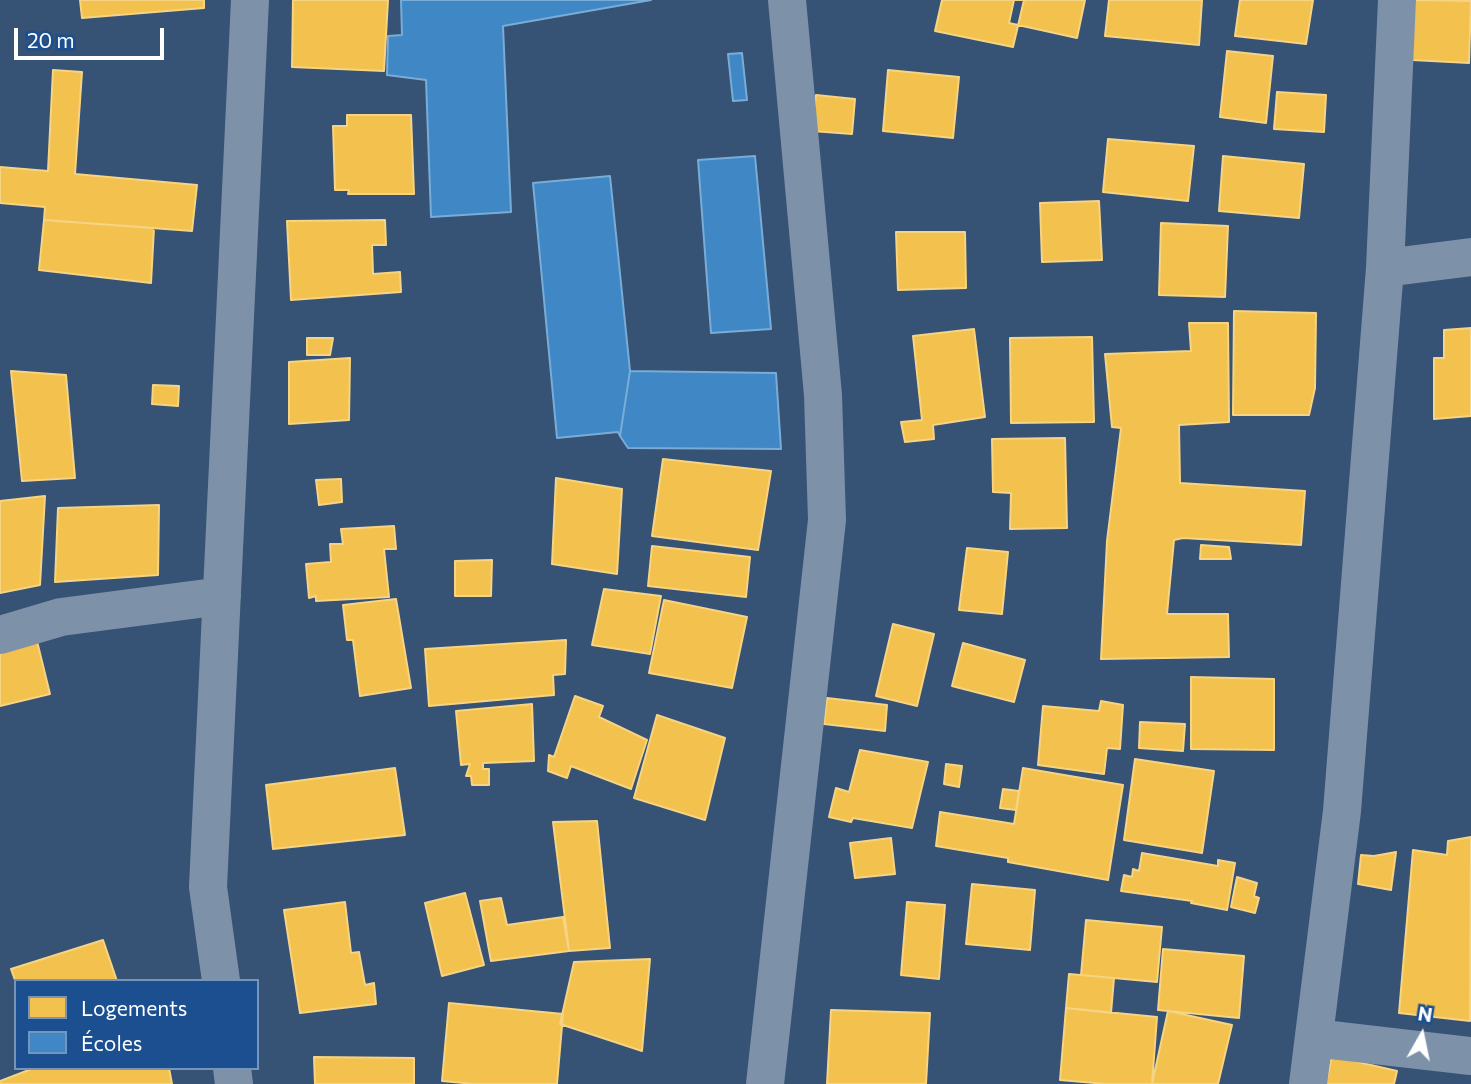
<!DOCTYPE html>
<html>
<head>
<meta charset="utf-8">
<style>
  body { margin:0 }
  #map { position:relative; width:1471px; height:1084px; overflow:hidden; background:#365274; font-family:Commissioner,sans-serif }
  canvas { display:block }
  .legend { position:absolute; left:14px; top:979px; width:245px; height:91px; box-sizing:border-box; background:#1b4f8f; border:2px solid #7695bc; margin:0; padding:9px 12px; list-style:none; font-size:21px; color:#fff }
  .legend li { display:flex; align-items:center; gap:14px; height:35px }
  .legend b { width:35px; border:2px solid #7695bc }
  .north { position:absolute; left:1387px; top:1000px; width:70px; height:70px; -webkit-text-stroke:5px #1b4f8f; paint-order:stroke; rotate:9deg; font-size:19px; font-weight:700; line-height:28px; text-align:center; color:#fff }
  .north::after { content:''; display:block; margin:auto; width:24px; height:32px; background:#fff; clip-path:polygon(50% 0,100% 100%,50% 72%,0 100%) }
  .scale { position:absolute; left:14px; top:28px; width:150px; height:32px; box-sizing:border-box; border:4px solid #fff; border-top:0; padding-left:9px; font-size:21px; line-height:24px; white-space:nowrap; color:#fff; -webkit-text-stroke:5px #1b4f8f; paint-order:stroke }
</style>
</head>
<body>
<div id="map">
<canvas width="1471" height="1084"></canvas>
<ul class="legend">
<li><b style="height:19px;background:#f2c14e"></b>Logements</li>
<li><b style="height:19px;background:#3f88c5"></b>Écoles</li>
</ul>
<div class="north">N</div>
<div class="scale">20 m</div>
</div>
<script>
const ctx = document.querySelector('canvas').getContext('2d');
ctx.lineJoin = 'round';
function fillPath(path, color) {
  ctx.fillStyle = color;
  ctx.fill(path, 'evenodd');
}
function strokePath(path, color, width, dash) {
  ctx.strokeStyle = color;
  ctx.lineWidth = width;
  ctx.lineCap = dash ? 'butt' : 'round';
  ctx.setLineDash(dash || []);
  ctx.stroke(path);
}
const homes = new Path2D(`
  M 80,0 L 204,0 L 204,8 L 82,18 Z
  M 293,0 L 388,0 L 384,71 L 292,67 Z
  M 942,0 L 1024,0 L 1013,47 L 935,31 Z
  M 1014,0 L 1085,0 L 1077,38 L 1009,23 Z
  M 1109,0 L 1202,0 L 1199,45 L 1105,36 Z
  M 1240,0 L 1313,0 L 1306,44 L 1235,36 Z
  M 1415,0 L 1471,1 L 1469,63 L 1412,60 Z
  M 1227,51 L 1273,56 L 1266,123 L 1220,117 Z
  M 53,70 L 82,72 L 75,174 L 197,185 L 192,231 L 44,220 L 45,207 L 0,203 L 0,167 L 48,171 Z
  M 888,70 L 959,77 L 953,138 L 883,131 Z
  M 1277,92 L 1326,95 L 1324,132 L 1274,129 Z
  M 816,95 L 855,99 L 852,134 L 812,131 Z
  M 347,115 L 411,115 L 414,194 L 348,194 L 349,190 L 335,190 L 333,126 L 347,126 Z
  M 1108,139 L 1194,146 L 1188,201 L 1103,192 Z
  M 1223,156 L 1304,164 L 1299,218 L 1219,211 Z
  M 1099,201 L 1102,260 L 1042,262 L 1040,203 Z
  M 44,220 L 154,228 L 151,283 L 39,270 Z
  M 385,220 L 386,245 L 372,245 L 373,274 L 400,272 L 401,292 L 291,300 L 287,221 Z
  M 1161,223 L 1228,226 L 1225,297 L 1159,295 Z
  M 896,232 L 965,232 L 966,288 L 898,290 Z
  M 1234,311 L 1316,313 L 1315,388 L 1309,415 L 1233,415 Z
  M 1189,323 L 1228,323 L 1229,422 L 1179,425 L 1180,483 L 1305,491 L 1301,545 L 1183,538 L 1174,540 L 1167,614 L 1228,614 L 1229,657 L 1101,659 L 1107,541 L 1121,428 L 1112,427 L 1105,354 L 1191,351 Z
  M 1471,328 L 1471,416 L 1434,419 L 1434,358 L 1444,358 L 1444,330 Z
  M 974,329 L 985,417 L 933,425 L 934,439 L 905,442 L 901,422 L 922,420 L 913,336 Z
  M 1092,337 L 1094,422 L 1011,423 L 1010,338 Z
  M 307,338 L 333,338 L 330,355 L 307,355 Z
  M 350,358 L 349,420 L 289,424 L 289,362 Z
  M 11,371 L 66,375 L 75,478 L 22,481 Z
  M 153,385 L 179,386 L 178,406 L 152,404 Z
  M 1065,438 L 1067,528 L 1010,529 L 1011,493 L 993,492 L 992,439 Z
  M 663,459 L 771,471 L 758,550 L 652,536 Z
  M 556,478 L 622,489 L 617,574 L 552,564 Z
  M 341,479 L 342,502 L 319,505 L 316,480 Z
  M 45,496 L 40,585 L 0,593 L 0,501 Z
  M 159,505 L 158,575 L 55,582 L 58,508 Z
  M 394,526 L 396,549 L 384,549 L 389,597 L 316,601 L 316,596 L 309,598 L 306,564 L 331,562 L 330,544 L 343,544 L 341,529 Z
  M 1201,545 L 1229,547 L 1231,559 L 1200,559 Z
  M 652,546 L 750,557 L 746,597 L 648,586 Z
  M 967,548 L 1008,552 L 1002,614 L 959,610 Z
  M 492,560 L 491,596 L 455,596 L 455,561 Z
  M 604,589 L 661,596 L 650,654 L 592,645 Z
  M 396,599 L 411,688 L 360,696 L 353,640 L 347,640 L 343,605 Z
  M 664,600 L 747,617 L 732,688 L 649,673 Z
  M 893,624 L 934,634 L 917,706 L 876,696 Z
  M 35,633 L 50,694 L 0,706 L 0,642 Z
  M 566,640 L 565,674 L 553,675 L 554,695 L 429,706 L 425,649 Z
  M 963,643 L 1025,660 L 1014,702 L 952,686 Z
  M 1191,677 L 1274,679 L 1274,750 L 1191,749 Z
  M 575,696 L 603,706 L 599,717 L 647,740 L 631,789 L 571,766 L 567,778 L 548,771 L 549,755 L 554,757 Z
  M 827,698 L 887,705 L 885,731 L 824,724 Z
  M 1101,701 L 1123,705 L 1120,749 L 1107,748 L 1104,774 L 1038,765 L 1043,706 L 1099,711 Z
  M 532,704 L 534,761 L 483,763 L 483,769 L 489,769 L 489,785 L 472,785 L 471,776 L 466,776 L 470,764 L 461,765 L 456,711 Z
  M 657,715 L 725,738 L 705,820 L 634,798 Z
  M 1140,722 L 1185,724 L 1183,751 L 1139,748 Z
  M 860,750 L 928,762 L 912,828 L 853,818 L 851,822 L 829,817 L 836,788 L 849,792 Z
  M 1135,759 L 1214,771 L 1202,853 L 1124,840 Z
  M 946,764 L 962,766 L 959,787 L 944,784 Z
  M 395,768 L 405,835 L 273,849 L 266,785 Z
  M 1023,768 L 1123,785 L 1108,880 L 1008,862 L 1008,858 L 936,846 L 940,812 L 1014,824 Z
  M 1003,789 L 1019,791 L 1016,810 L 1000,808 Z
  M 597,821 L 610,948 L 569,951 L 553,822 Z
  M 1471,837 L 1470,1021 L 1399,1013 L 1413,850 L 1447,855 L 1448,841 Z
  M 891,838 L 895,874 L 855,878 L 850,843 Z
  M 1396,852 L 1391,890 L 1358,884 L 1361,855 L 1374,856 Z
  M 1142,853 L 1218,866 L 1218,860 L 1235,863 L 1227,910 L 1191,903 L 1192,901 L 1121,891 L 1124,875 L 1132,877 L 1133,869 L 1139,871 Z
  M 1237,877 L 1257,883 L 1254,896 L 1259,898 L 1255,913 L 1231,907 Z
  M 972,884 L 1035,890 L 1030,950 L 966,944 Z
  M 465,893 L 484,965 L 442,976 L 425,903 Z
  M 501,898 L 507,925 L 563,917 L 569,951 L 491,961 L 480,901 Z
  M 345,902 L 351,953 L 359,952 L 365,985 L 374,983 L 376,1004 L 300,1013 L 284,910 Z
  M 907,902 L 945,905 L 939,979 L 901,975 Z
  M 1086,920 L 1162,927 L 1157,982 L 1081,975 Z
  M 103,940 L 117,981 L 16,981 L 16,983 L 11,969 Z
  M 1163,949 L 1244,956 L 1239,1018 L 1158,1010 Z
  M 650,959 L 642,1051 L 560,1024 L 574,962 Z
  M 1069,974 L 1114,978 L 1111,1013 L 1066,1008 Z
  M 449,1003 L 563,1014 L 557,1084 L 474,1084 L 442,1081 Z
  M 1066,1008 L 1157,1017 L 1152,1084 L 1106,1084 L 1060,1080 Z
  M 831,1010 L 930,1013 L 926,1084 L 827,1084 Z
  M 1168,1011 L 1232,1025 L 1218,1084 L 1152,1084 Z
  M 1332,1056 L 1397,1071 L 1394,1084 L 1326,1084 Z
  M 314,1057 L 414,1058 L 414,1084 L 315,1084 Z
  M 34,1068 L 169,1068 L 172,1084 L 0,1084 L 0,1081 Z`);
const schools = new Path2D(`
  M 401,0 L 651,0 L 503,26 L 511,212 L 431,217 L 426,80 L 387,75 L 388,36 L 402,35 Z
  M 742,53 L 747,100 L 733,101 L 728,54 Z
  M 755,156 L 771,329 L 711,333 L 698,160 Z
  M 610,176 L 630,371 L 620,436 L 618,432 L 557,438 L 533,183 Z
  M 630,371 L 776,373 L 781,449 L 628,448 L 620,436 Z`);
const minor = new Path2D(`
  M 1385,268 L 1471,257
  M 0,635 L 61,617 L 222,596
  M 221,981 L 208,887 L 250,0
  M 1314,1038 L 1471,1056
  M 232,1068 L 234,1084
  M 765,1084 L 827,520 L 823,395 L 787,0
  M 1308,1084 L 1342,811 L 1385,268 L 1397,0`);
fillPath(homes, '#f2c14e');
strokePath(homes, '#f6d483', 2);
fillPath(schools, '#3f88c5');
strokePath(schools, '#79acd6', 2);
strokePath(minor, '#7d92a8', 38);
</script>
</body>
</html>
